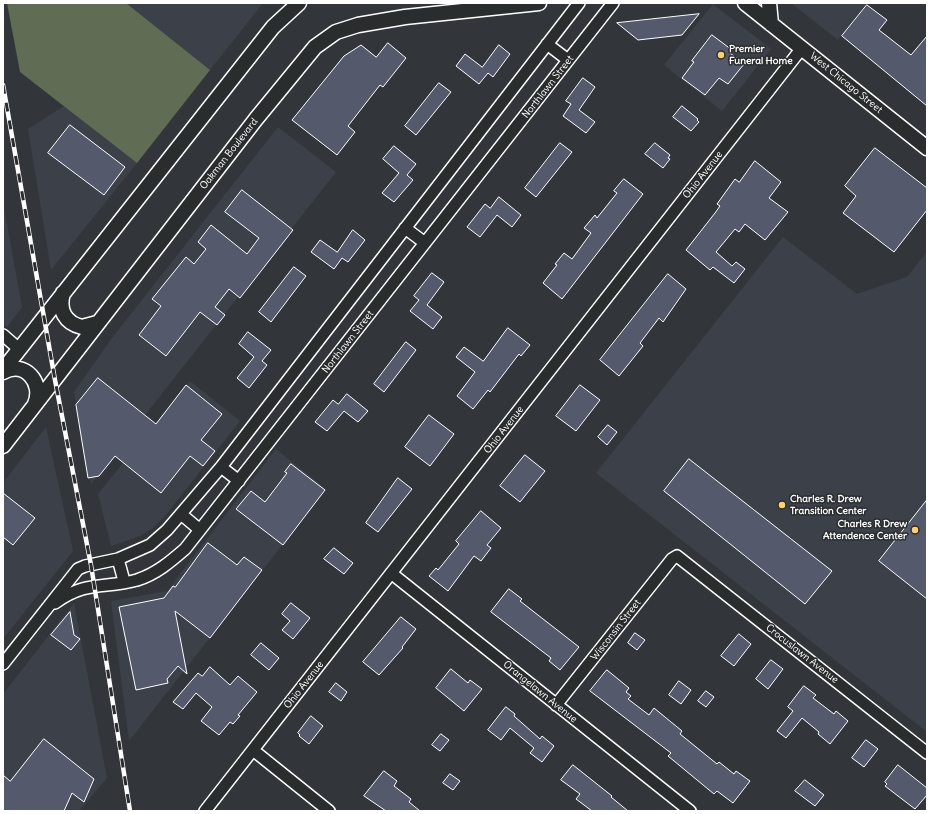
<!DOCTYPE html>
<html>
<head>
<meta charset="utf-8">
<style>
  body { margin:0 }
  #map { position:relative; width:930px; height:814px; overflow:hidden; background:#32363a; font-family:Delius,sans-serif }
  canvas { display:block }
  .frame { position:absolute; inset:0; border:4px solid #fff; pointer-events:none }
</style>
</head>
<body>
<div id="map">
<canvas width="930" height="814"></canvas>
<div class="frame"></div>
</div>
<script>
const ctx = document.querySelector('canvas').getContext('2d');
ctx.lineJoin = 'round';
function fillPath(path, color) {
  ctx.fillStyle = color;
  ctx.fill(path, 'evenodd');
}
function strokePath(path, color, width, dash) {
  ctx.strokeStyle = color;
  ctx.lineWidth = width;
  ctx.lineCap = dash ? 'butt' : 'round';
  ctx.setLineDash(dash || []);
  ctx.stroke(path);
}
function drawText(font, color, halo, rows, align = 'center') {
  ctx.font = font + ' Delius,sans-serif';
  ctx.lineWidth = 3;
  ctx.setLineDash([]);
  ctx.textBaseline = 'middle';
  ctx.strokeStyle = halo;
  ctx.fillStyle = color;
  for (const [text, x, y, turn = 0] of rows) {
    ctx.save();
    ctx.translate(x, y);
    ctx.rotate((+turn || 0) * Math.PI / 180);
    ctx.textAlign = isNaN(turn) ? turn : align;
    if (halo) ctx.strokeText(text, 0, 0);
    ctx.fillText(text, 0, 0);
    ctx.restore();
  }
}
const built = new Path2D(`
  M 126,3 L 263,3 L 210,70 Z
  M 791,3 L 867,3 L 838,40 Z
  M 713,4 L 771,49 L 722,111 L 664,65 Z
  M 64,106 L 137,163 L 51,270 L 28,129 Z
  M 278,127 L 336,172 L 91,484 L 74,392 L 112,338 Z
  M 3,202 L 22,307 L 7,327 L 3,324 Z
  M 783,237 L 857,294 L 907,277 L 927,252 L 927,732 L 596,473 Z
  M 190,381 L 240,421 L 165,516 L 153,528 L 140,536 L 111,546 L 98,494 Z
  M 46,427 L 73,551 L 3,639 L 3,483 Z
  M 276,449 L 326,489 L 129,741 L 111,601 L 167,591 Z
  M 74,603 L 107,778 L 79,811 L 3,811 L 3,694 Z`);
const green = new Path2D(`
  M 7,3 L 126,3 L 210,70 L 137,163 L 20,72 Z`);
const building = new Path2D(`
  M 867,5 L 887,20 L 879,30 L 911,55 L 927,36 L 927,106 L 842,36 Z
  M 699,14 L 682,35 L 638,40 L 617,23 Z
  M 712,35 L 732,50 L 730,53 L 744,64 L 728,84 L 719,78 L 705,95 L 682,78 L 694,62 L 692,61 Z
  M 388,43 L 406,58 L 383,87 L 380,85 L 348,126 L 355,132 L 337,155 L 292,120 L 344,56 L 361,45 L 376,57 Z
  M 499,45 L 510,54 L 493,77 L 488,73 L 479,84 L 456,66 L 465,54 L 482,67 Z
  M 583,78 L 595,87 L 579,110 L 595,122 L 586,133 L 563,116 L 571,104 L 566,101 Z
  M 439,83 L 451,92 L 416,135 L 405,126 Z
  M 682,106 L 698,119 L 697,120 L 699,122 L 691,131 L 673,117 Z
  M 70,125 L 125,167 L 104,195 L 48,153 Z
  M 560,143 L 572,152 L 536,197 L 525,188 Z
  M 655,143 L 670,155 L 668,158 L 670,159 L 663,168 L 645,154 Z
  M 394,146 L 416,164 L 407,175 L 413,180 L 394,202 L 382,193 L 399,173 L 383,159 Z
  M 875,148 L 927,188 L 927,210 L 894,252 L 843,213 L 856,196 L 845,186 Z
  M 755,161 L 781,182 L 769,198 L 788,212 L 765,240 L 745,224 L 739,232 L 735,229 L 716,252 L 732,266 L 736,262 L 745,269 L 734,283 L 713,267 L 710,270 L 686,250 L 715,213 L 720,206 L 717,204 L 735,179 L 739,182 Z
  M 624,179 L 643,194 L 562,299 L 543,283 L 557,265 L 555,264 L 564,253 L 572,259 L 591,233 L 584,228 L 595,215 L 597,218 L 617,193 L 614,191 Z
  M 242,190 L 293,230 L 240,298 L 229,289 L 215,307 L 225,315 L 217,325 L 200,312 L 166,356 L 139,335 L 161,306 L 152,299 L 186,257 L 194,264 L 206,249 L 198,242 L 211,225 L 247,254 L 259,238 L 225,212 Z
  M 499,197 L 521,215 L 512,227 L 497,215 L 480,237 L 467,227 L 485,204 L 490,208 Z
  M 353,230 L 365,240 L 348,262 L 342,258 L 334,269 L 311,252 L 320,240 L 337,252 Z
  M 294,267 L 306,276 L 271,322 L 259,312 Z
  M 432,273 L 444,282 L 427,305 L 442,317 L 433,329 L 410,311 L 419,300 L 414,296 Z
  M 668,274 L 686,289 L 663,322 L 659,318 L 640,343 L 643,346 L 619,376 L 600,360 Z
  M 508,328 L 530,345 L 521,356 L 519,354 L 490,392 L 488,390 L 473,409 L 457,396 L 475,372 L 456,357 L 464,347 L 483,361 Z
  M 248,332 L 271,350 L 262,361 L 267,365 L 249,388 L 237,378 L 254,357 L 239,344 Z
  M 406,342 L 416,350 L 384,392 L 374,384 Z
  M 98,378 L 156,424 L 186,385 L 222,414 L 201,440 L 215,451 L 203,466 L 190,456 L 161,493 L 115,456 L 99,476 L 88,478 L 76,405 Z
  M 580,385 L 600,400 L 576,431 L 556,416 Z
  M 347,394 L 368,411 L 358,422 L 344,411 L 327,431 L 315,422 L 333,400 L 338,404 Z
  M 429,415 L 454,434 L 430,466 L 405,447 Z
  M 608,425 L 617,432 L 607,445 L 598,437 Z
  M 525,455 L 545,471 L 520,502 L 500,486 Z
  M 689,459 L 832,571 L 805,604 L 664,491 Z
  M 291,464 L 325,490 L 283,545 L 236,509 L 251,491 L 265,502 L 287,473 L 285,472 Z
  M 398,478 L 412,489 L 378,532 L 366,523 Z
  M 3,493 L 35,518 L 13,545 L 3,537 Z
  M 927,500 L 927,599 L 879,561 Z
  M 481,511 L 501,528 L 487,545 L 491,548 L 481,561 L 474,556 L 448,591 L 429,576 L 436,568 L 438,570 L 459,544 L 456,541 Z
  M 208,543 L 237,565 L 244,557 L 262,570 L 210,638 L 175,611 L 187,674 L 178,666 L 167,679 L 168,683 L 136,690 L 119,607 L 164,598 L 173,586 L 175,587 Z
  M 334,548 L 353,563 L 344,574 L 324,559 Z
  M 509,589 L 522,599 L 520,601 L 579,647 L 560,670 L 549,661 L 551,658 L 491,612 Z
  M 291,603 L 310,618 L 293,639 L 282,630 L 290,621 L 282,614 Z
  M 70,612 L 74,635 L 80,639 L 71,650 L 51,635 Z
  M 401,617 L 416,629 L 402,647 L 403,648 L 379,675 L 363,662 Z
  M 635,633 L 645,640 L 637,650 L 628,643 Z
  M 739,634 L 751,644 L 734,666 L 721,656 Z
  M 261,643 L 279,658 L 269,670 L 251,655 Z
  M 771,660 L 783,669 L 768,689 L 756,679 Z
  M 210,667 L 230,685 L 238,676 L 257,692 L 238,715 L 240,716 L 233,724 L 230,722 L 219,735 L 201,721 L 212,707 L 196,693 L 183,709 L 173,702 L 198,673 L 202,676 Z
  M 451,669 L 468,683 L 470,680 L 482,689 L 464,711 L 436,688 Z
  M 607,670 L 629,688 L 626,692 L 631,696 L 628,699 L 649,715 L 654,708 L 682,731 L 680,734 L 717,764 L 719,762 L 734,774 L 736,771 L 750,781 L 733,803 L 717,791 L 714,794 L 668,756 L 671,753 L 590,691 Z
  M 679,681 L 691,690 L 681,704 L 669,695 Z
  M 336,683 L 347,692 L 341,701 L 329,692 Z
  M 804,686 L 816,695 L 813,698 L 834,714 L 836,711 L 848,721 L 830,744 L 818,734 L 819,732 L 802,718 L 786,738 L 777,731 L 793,711 L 788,707 Z
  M 706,691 L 714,697 L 706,707 L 698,701 Z
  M 506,707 L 515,714 L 514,716 L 540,739 L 542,736 L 554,746 L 542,762 L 530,753 L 534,748 L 510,728 L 501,740 L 488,730 Z
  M 311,716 L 323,726 L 309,744 L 299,736 L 300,735 L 298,733 Z
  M 441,734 L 449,740 L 440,751 L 432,745 Z
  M 44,739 L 94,779 L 84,802 L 72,793 L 64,811 L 3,811 L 3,775 L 10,781 Z
  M 866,740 L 878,749 L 864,767 L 852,758 Z
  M 573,765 L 612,796 L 611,797 L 628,811 L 592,811 L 576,799 L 580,794 L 561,780 Z
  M 898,765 L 927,788 L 927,795 L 915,809 L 885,786 L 887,784 L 885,782 Z
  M 384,771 L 397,781 L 394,786 L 411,799 L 409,802 L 420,811 L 386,811 L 364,796 Z
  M 450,774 L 460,781 L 453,790 L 443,783 Z
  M 805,780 L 824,795 L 815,806 L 795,791 Z`);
const minor = new Path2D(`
  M 547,44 L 568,60
  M 405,228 L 425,243
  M 3,335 L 19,349
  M 221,467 L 239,481
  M 181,514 L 200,530
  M 118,559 L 124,581
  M 391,573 L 690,811
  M 55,603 C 86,580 105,589 137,580 C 156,574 170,562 185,549 L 613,3
  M 3,664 L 78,569 L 85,566 L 118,559 L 150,545 L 167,530 L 221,467 L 579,3
  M 556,705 L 672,559 L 677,556 L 927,753
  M 253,750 L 329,811
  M 205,811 L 802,48`);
const tertiary = new Path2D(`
  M 745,3 L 927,148
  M 769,3 L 771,24
  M 63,293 C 58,310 65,323 82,327 L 97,323
  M 3,370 L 273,27 L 299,3
  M 3,372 C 25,360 44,383 35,404
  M 3,446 L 256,119 L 315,47 L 336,32 L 358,25 L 405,17 L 539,3`);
const rail = new Path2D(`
  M 3,85 L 55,380 L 91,565 L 130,811`);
const markers = [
  [721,55,4,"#ffd166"],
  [782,505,4,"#ffd166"],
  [915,530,4,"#ffd166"]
];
const poiNames = [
  ["Premier",729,49],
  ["Funeral Home",729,61],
  ["Charles R. Drew",790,499],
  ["Transition Center",790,511],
  ["Charles R Drew",907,524,"right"],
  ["Attendence Center",907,536,"right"]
];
const streetNames = [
  ["West Chicago Street",846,83,39],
  ["Northlawn Street",548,87,-52],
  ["Oakman Boulevard",229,154,-52],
  ["Ohio Avenue",703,175,-52],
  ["Northlawn Street",348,342,-52],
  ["Ohio Avenue",504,430,-52],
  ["Wisconsin Street",616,630,-52],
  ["Crocuslawn Avenue",802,654,38],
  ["Ohio Avenue",304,685,-52],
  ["Orangelawn Avenue",540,692,39]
];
fillPath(built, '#3c4149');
fillPath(green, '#606c53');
fillPath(building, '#545a6c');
strokePath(building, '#fff', 1);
strokePath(minor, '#fff', 14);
strokePath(tertiary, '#fff', 17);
strokePath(minor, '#2a2d2e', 11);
strokePath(tertiary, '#2a2d2e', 14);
strokePath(rail, '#fff', 4.5);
strokePath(rail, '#2a2d2e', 3, [9]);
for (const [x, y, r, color] of markers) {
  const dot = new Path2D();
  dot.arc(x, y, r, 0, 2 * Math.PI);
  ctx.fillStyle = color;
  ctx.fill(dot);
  strokePath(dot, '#2a2d2e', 1.5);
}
drawText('bold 10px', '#fff', '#2a2d2e', poiNames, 'left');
drawText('10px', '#fff', '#2a2d2e', streetNames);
</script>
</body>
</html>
